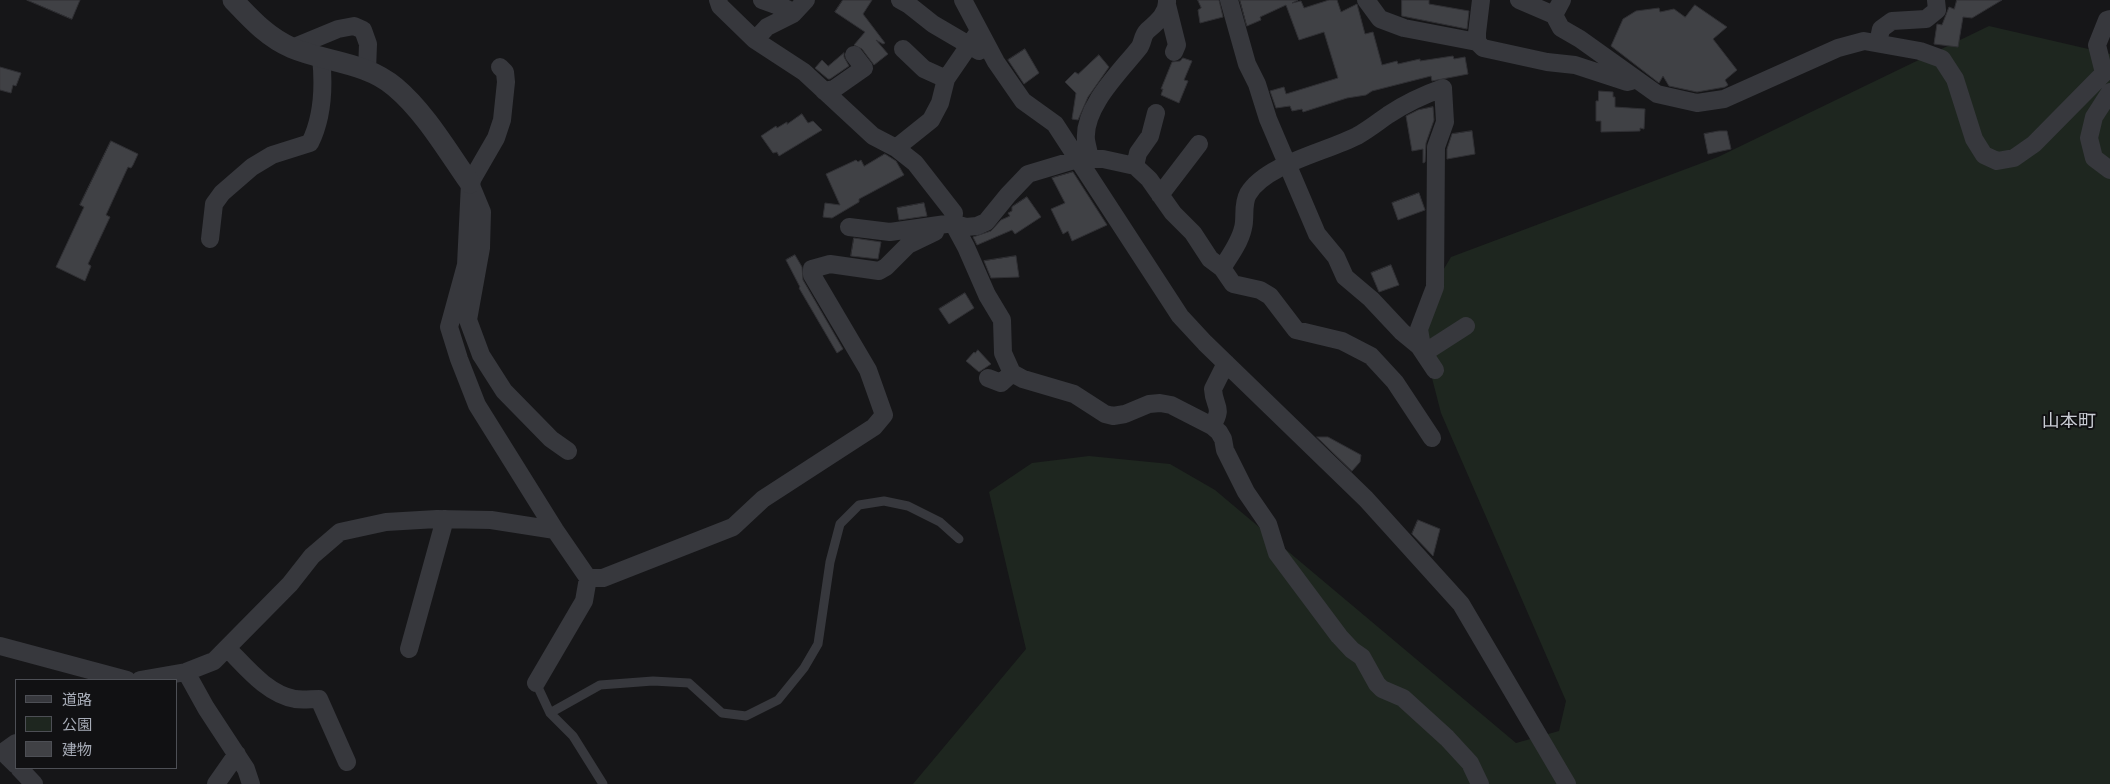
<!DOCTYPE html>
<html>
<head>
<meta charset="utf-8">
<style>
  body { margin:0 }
  #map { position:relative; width:2110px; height:784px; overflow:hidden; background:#161618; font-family:"Asap Condensed","Noto Sans JP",sans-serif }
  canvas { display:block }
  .legend { position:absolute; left:15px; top:679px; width:162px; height:90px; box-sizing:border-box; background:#111113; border:1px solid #4d4f55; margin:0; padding:6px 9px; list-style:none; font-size:15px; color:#a8adb8 }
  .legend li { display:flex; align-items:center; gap:10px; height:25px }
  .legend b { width:25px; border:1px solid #4d4f55 }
</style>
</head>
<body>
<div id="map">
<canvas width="2110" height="784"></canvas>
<ul class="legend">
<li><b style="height:6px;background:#37383d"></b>道路</li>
<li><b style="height:14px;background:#1e261f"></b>公園</li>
<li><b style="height:14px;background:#404145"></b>建物</li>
</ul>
</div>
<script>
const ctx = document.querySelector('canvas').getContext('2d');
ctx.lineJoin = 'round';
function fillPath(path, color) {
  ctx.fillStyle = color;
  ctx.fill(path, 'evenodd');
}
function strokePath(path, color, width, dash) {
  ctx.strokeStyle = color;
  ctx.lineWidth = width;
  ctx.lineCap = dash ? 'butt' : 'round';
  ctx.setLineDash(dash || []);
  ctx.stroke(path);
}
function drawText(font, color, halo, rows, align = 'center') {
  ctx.font = font + ' "Asap Condensed","Noto Sans JP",sans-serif';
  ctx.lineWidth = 4;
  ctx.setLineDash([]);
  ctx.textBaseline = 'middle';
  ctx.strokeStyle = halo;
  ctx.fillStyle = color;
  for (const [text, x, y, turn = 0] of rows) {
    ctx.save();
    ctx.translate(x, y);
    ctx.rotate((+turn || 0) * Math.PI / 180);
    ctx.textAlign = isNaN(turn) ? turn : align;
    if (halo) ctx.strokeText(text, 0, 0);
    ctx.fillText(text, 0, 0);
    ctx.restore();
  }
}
const green = new Path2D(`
  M 1989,26 L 2110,54 L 2110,784 L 913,784 L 1026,649 L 989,492 L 1032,463 L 1089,456 L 1170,464 L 1215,490 L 1516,743 L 1559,731 L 1566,701 L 1441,413 L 1425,351 L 1423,304 L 1451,257 L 1718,157 Z`);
const building = new Path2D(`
  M 27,0 L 80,0 L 72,19 Z
  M 843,0 L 872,0 L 863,14 L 885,43 L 883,44 L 876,40 L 888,54 L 874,65 L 862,49 L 854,45 L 865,32 L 835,12 Z
  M 1198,0 L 1219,0 L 1223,17 L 1200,23 L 1198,10 L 1201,8 Z
  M 1240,0 L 1298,0 L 1292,3 L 1301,1 L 1304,8 L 1329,0 L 1337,0 L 1341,12 L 1357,4 L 1365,34 L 1373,32 L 1382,65 L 1397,61 L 1398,64 L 1420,59 L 1420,61 L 1453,56 L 1454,59 L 1465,57 L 1468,74 L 1432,81 L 1431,76 L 1372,91 L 1366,95 L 1347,98 L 1303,112 L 1302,109 L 1292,111 L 1290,106 L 1276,108 L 1270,91 L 1284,87 L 1286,94 L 1338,78 L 1324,32 L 1299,40 L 1286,5 L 1260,17 L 1261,20 L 1247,26 Z
  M 1402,0 L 1429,0 L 1429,4 L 1469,11 L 1467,29 L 1402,16 Z
  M 1957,0 L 2002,0 L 1972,18 L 1963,17 L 1958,47 L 1934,44 L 1937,24 L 1942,25 L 1949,7 L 1954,9 Z
  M 1695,5 L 1727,27 L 1713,39 L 1737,70 L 1725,80 L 1728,85 L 1725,87 L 1697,92 L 1669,86 L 1663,76 L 1659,83 L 1611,46 L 1623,19 L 1636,11 L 1659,8 L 1660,12 L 1674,9 L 1685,17 Z
  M 1025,49 L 1039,73 L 1024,84 L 1008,60 Z
  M 844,53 L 844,57 L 849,66 L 830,79 L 828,79 L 815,68 L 822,60 L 828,66 Z
  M 1099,55 L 1109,67 L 1088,97 L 1078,120 L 1072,119 L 1076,93 L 1065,82 L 1075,72 L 1078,74 Z
  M 1183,58 L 1192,61 L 1184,80 L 1188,81 L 1179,103 L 1161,95 L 1163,89 L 1161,89 L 1172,62 L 1180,61 Z
  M 0,67 L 21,73 L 16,86 L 13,85 L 11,93 L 0,90 Z
  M 1599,91 L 1613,92 L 1613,97 L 1615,97 L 1615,107 L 1645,109 L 1644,129 L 1640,128 L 1640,131 L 1601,132 L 1601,121 L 1596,121 L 1596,101 L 1598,101 Z
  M 1433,107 L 1434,120 L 1426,143 L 1425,162 L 1423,163 L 1423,149 L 1412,151 L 1406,116 L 1418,110 Z
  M 802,114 L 808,123 L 813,121 L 822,130 L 779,156 L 777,152 L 773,153 L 761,136 L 776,126 L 777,128 L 787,122 L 787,124 Z
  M 1472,131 L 1475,154 L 1447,159 L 1447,149 L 1452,134 Z
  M 1719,131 L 1727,131 L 1731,149 L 1708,154 L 1704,134 Z
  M 111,141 L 138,154 L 133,165 L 131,168 L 128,167 L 106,215 L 110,217 L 88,264 L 91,266 L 85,281 L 56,267 L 84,207 L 80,205 Z
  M 885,154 L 896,161 L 904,175 L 859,199 L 859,202 L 832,218 L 823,217 L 825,203 L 840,205 L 826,174 L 856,160 L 858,162 L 861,160 L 864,166 Z
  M 1073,172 L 1107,225 L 1072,241 L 1068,231 L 1063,234 L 1051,209 L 1065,203 L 1052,178 Z
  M 1419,193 L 1425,210 L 1398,220 L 1392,203 Z
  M 1027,197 L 1041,217 L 1015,234 L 1012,230 L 977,245 L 973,237 L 991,231 L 1001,220 L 1010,216 L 1008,213 L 1012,211 L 1012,207 Z
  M 924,203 L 927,216 L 899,220 L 897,208 Z
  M 854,238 L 881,242 L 878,259 L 851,256 Z
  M 795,255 L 802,267 L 803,280 L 843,349 L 837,353 L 799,288 L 800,287 L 786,260 Z
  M 1016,256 L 1019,277 L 991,278 L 984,261 Z
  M 1391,265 L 1399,285 L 1379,292 L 1371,273 Z
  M 965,293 L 974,308 L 949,324 L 939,309 Z
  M 978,350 L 991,364 L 979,372 L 966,361 L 974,352 L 975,353 Z
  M 1317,437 L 1328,437 L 1361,455 L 1360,462 L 1352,471 Z
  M 1418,520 L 1440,529 L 1433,556 L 1412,534 Z`);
const service = new Path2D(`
  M 536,683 L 550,713 L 573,736 L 603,784
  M 550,713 L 600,685 L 653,681 L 689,683 L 722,713 L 746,716 L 778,700 L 804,668 L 818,644 L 830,562 L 840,524 L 859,505 L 884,501 L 908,506 L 940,522 L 959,539`);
const minor = new Path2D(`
  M 718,0 L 720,6 L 755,40 L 804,72 L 873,136 L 896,148 L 915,163 L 954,213 L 953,223 L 966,247 L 987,295 L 1002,320 L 1003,353 L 1012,373 L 1023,379 L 1074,394 L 1105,414 L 1113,416 L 1125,414 L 1149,404 L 1160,403 L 1171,405 L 1212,426 L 1219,432 L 1223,439 L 1225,450 L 1246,492 L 1268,524 L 1277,553 L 1339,636 L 1352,650 L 1362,657 L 1377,684 L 1382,689 L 1403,698 L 1447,738 L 1470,763 L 1480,784
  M 762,0 L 787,9 L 793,14
  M 900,0 L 909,5 L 933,24 L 979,51
  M 963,0 L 996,62 L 1023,101 L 1055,124 L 1180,316 L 1205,343 L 1366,499 L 1461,604 L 1567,784
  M 1229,0 L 1247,64 L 1257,84 L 1268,119 L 1317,234 L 1336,257 L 1345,277 L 1371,299 L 1402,332 L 1419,346 L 1435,370
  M 1366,0 L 1380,19 L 1404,28 L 1477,42 L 1483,48 L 1547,62 L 1575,65 L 1627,82 L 1631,81
  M 1519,0 L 1554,15 L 1561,28 L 1580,39 L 1657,94 L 1697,103 L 1724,99 L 1838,48 L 1864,41 L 1920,51 L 1942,59 L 1955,79 L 1974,139 L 1984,155 L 1997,161 L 2014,158 L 2034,144 L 2104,73 L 2097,45 L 2107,20 L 2110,19
  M 1167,5 L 1177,45 L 1174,52
  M 1554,15 L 1562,0
  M 755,40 L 767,27 L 793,14 L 806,0
  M 1477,42 L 1477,33 L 1481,0
  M 1878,43 L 1881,29 L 1892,21 L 1926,19 L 1937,10 L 1936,0
  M 292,48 L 338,29 L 354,26 L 363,30 L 368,44 L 367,71
  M 903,49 L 924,69 L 946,79
  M 500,67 L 505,72 L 506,82 L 502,120 L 496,138 L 470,183 L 466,265 L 449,327 L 459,359 L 477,405 L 555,530 L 588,578 L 584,601 L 536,683
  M 824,91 L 834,89 L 864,68 L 854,55
  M 2110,92 L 2094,117 L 2089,138 L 2094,158 L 2110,170
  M 896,148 L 931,120 L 940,103 L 946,79 L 979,31
  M 1090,159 C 1089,153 1087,146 1086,140 C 1083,107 1120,72 1139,48 C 1143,43 1142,36 1147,31 C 1156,23 1168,14 1167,0
  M 1135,166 L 1138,153 L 1150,136 L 1156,113
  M 472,188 L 482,212 L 481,248 L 468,320 L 481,355 L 504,391 L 551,439 L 568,451
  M 1160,195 L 1199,144
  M 849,227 L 890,232 L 953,223 L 966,227 L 977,226 L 986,222 L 1008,195 L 1028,174 L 1078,159 L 1103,159 L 1135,166 L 1149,179 L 1173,213 L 1193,233 L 1210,259 L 1222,268 L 1233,284 L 1260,290 L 1270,296 L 1296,330 L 1342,341 L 1371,356 L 1395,382 L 1432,438
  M 210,239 L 214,204 L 222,193 L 252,167 L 272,155 L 310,143 C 323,117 324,85 321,57
  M 1222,268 C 1230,256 1240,242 1243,228 C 1246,217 1242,205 1248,194 C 1266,164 1326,152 1357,136 C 1368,130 1378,122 1388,115 C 1403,105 1426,94 1443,88 L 1445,122 L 1436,147 L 1435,287 L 1419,329 L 1421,341 L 1419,346
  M 1424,353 L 1466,326
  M 988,378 L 1001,383 L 1012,373
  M 1212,426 C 1224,406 1214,408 1213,389 L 1226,363
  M 588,578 L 603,578 L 733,527 L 763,499 L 874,427 L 884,415 L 868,370 L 812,275 L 812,269 L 830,264 L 879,271 L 886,267 L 908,245 L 935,232
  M 0,646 L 127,680
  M 227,648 C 246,667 267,694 295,699 C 302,700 311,699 319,699 L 347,762
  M 409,649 L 445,519
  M 186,672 L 206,708 L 246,769 L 251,784
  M 140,680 L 186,672 L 214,661 L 290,584 L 312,556 L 340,532 L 386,522 L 437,519 L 491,520 L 555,530
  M 16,743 L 3,752 L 16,765
  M 19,768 L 34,784
  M 216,784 L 237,754`);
const tertiary = new Path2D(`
  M 233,0 C 251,19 267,37 292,48 C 325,62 366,62 395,87 C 425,112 448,152 470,183`);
const neighbourhoodNames = [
  ["山本町",2069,421]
];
fillPath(green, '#1e261f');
fillPath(building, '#404145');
strokePath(building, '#303034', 1);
strokePath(service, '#37383d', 9);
strokePath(minor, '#37383d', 18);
strokePath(tertiary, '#37383d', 21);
drawText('18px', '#c9ccd4', '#111113', neighbourhoodNames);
</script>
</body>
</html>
